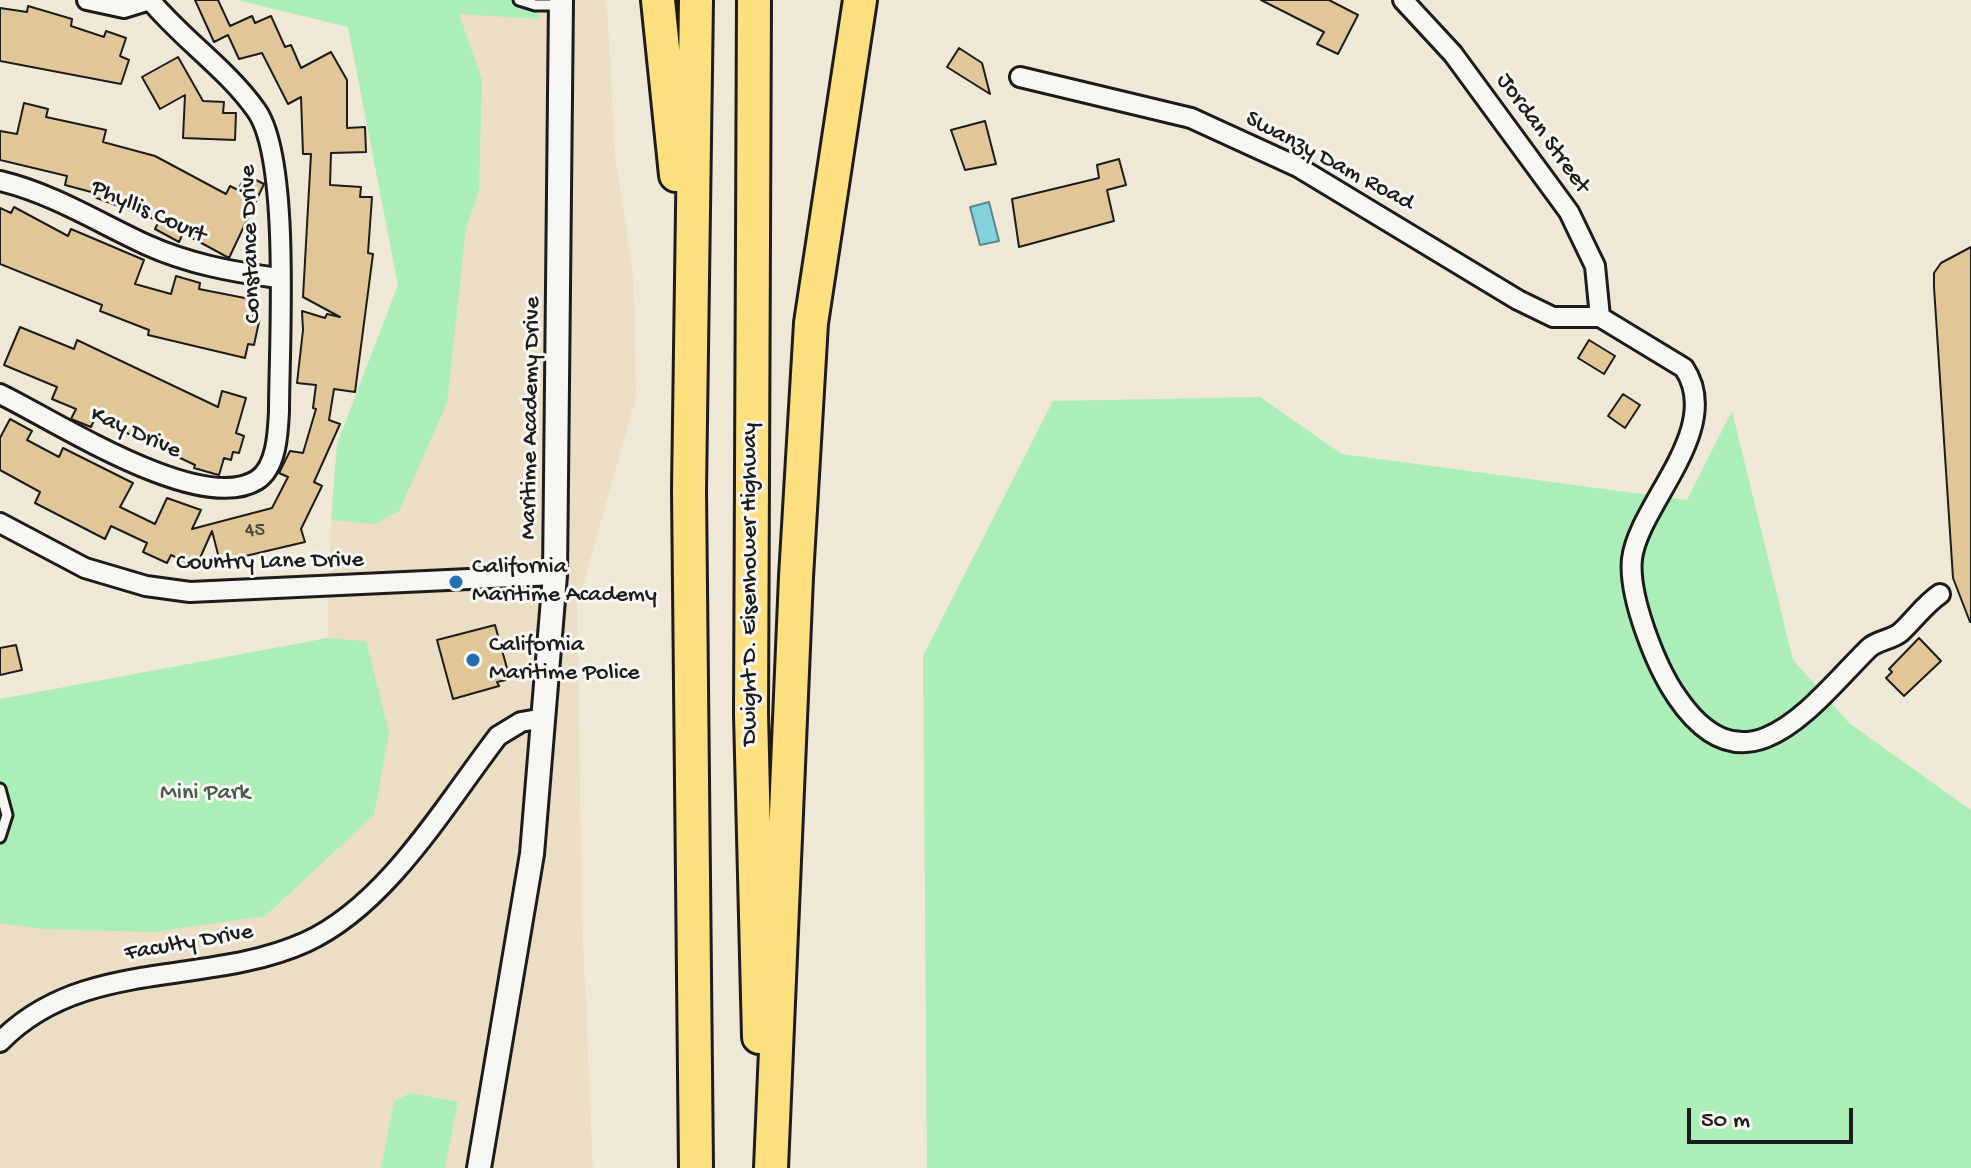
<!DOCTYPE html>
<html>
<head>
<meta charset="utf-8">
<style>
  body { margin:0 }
  #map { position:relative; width:1971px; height:1168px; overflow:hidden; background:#f0e8d7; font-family:"Gochi Hand",sans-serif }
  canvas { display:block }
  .scale { position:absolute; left:1687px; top:1108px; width:166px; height:36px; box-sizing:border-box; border:4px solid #1c1c1c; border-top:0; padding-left:10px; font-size:24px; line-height:28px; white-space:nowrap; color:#1c1c1c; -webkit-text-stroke:6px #f6f6f2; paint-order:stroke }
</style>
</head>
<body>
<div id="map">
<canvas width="1971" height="1168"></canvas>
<div class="scale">50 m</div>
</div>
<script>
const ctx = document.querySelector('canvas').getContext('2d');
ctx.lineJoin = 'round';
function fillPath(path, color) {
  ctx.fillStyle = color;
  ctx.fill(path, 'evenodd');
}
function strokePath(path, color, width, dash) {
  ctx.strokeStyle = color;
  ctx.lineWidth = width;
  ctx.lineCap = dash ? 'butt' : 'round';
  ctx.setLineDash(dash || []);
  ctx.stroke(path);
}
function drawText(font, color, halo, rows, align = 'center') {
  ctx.font = font + ' "Gochi Hand",sans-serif';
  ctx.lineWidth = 6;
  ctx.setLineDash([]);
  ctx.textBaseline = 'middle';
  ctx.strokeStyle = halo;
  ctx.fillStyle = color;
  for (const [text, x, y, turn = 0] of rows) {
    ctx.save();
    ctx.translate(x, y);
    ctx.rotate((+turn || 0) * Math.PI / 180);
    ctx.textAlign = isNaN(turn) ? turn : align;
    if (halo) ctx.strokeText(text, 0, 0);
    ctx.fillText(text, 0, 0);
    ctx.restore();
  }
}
const built = new Path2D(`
  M 238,0 L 605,0 L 607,6 L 615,154 L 633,277 L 636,396 L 577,607 L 582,915 L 593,1168 L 0,1168 L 0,701 L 328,638 L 329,559 L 337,444 L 398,285 L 348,27 Z`);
const green = new Path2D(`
  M 238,0 L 539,0 L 539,19 L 459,14 L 482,80 L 479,191 L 466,228 L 447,403 L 399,511 L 374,524 L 331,520 L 337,444 L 398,285 L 348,27 Z
  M 1260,397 L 1342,454 L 1687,500 L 1732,411 L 1793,660 L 1849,723 L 1971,810 L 1971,1168 L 927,1168 L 923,656 L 1053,401 Z
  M 328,638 L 366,641 L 389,733 L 374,815 L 265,916 L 153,932 L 42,929 L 0,923 L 0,699 Z
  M 410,1093 L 458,1102 L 445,1168 L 381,1168 L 394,1102 Z`);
const water = new Path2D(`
  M 989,202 L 999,241 L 980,245 L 970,207 Z`);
const building = new Path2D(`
  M 195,0 L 218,0 L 230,26 L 252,16 L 255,23 L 271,16 L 285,47 L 291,45 L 301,68 L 331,52 L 347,80 L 347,128 L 365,127 L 366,152 L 331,153 L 330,185 L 361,187 L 360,197 L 372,197 L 368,253 L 373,254 L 355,392 L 334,389 L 329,420 L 340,424 L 314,482 L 322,486 L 301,529 L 305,542 L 220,562 L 212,531 L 196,567 L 171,555 L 167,563 L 143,552 L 147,543 L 111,526 L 105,539 L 35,503 L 40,492 L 0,470 L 0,438 L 10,419 L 32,431 L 27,440 L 59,457 L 63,448 L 133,483 L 120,507 L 155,524 L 167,498 L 201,510 L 192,529 L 272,508 L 288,477 L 279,473 L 290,451 L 303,453 L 316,409 L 313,408 L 316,385 L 297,383 L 303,330 L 302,311 L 325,318 L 327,314 L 340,317 L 303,297 L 311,154 L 303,154 L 301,97 L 288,104 L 262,53 L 239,59 L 228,35 L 214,42 Z
  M 1261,0 L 1329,0 L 1358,15 L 1338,54 L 1317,44 L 1324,32 Z
  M 28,6 L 72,19 L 71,26 L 104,37 L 106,31 L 126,38 L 120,56 L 129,60 L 121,84 L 0,61 L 0,8 L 27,12 Z
  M 959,48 L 982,63 L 990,94 L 947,67 Z
  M 178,57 L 203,101 L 224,102 L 223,113 L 236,113 L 235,140 L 183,138 L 185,95 L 160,109 L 142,77 Z
  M 24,103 L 48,109 L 46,117 L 106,130 L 103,142 L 155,156 L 226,194 L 230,186 L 238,190 L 246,175 L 264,184 L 229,258 L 183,233 L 179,242 L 155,229 L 159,221 L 94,197 L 95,193 L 65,185 L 67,176 L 0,160 L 0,131 L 17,134 Z
  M 985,121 L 996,164 L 965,170 L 951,130 Z
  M 1119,159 L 1126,185 L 1107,190 L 1114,221 L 1019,247 L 1012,199 L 1099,178 L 1097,165 Z
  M 14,207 L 68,236 L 71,229 L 144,260 L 135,284 L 171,294 L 176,276 L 200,283 L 199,289 L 255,300 L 252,315 L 260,317 L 254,345 L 248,344 L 245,358 L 148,335 L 149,330 L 100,311 L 102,305 L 0,264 L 0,208 L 11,213 Z
  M 1971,247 L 1971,622 L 1970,622 L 1953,578 L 1934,287 L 1934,273 L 1941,263 Z
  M 20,327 L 74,349 L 77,340 L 218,407 L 222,391 L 246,398 L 236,433 L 244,436 L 239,453 L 233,452 L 231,460 L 224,458 L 219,475 L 215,474 L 194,468 L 195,465 L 95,418 L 91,427 L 71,419 L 76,409 L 52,399 L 57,387 L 4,365 Z
  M 1589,340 L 1615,356 L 1604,374 L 1578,358 Z
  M 1623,394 L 1640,405 L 1625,428 L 1608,416 Z
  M 495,625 L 510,679 L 497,682 L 499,686 L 453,699 L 437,640 Z
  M 1919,638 L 1941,661 L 1904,696 L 1886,678 L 1892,672 L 1889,669 Z
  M 16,645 L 22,670 L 0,675 L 0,648 Z`);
const service = new Path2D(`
  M 519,0 L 535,5 L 559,5
  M 0,789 L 7,815 L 0,837`);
const minor = new Path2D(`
  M 87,0 L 124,8 L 150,0
  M 1403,0 L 1453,54 L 1569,212 L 1595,266 L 1600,317
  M 1020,77 L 1191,118 L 1298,167 L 1518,300 L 1553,317 L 1600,317
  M 0,181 C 54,194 97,222 147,245 C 189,264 233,272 278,278
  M 1600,317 L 1684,368 C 1725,429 1638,505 1632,559 C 1628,596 1656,667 1677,697 C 1747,800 1814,702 1869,648 C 1877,640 1892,640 1901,632 C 1915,619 1924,605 1940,594
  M 0,394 C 54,420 200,516 257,480 C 277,467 278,432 279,411 C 279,345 291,158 256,110 C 227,69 182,39 150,0
  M 0,523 L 85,568 L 146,586 L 190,592 L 555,575
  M 0,1042 C 82,957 207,987 306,942 C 387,905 445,805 498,736 L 521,722 L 544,718`);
const tertiary = new Path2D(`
  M 479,1168 L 532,854 L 555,575 L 561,0`);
const motorway = new Path2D(`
  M 658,0 L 676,175
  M 754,0 L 751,714 L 759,1037
  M 696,1168 L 689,490 L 696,0
  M 771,1168 L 796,577 L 811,323 L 860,0`);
const markers = [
  [456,582,8,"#1f6fb2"],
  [473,660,8,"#1f6fb2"]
];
const numberNames = [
  ["45",255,532]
];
const streetNames = [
  ["Jordan Street",1542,134,54],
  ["Swanzy Dam Road",1329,162,28],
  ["Phyllis Court",148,213,24],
  ["Constance Drive",252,244,-92],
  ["Maritime Academy Drive",532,418,-89],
  ["Kay Drive",135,434,24],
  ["Country Lane Drive",270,563,-1],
  ["Dwight D. Eisenhower Highway",751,584,-90],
  ["Faculty Drive",189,944,-10]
];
const poiNames = [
  ["California",472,568],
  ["Maritime Academy",472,596],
  ["California",489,646],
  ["Maritime Police",489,674]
];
const parkNames = [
  ["Mini Park",205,794]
];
fillPath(built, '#ecdec4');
fillPath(green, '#abeeb8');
fillPath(water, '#81d2db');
strokePath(water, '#59898f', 2);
fillPath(building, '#e1c797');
strokePath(building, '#1c1c1c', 2);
strokePath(service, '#1c1c1c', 15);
strokePath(minor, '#1c1c1c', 24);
strokePath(tertiary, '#1c1c1c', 28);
strokePath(motorway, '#1c1c1c', 38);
strokePath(service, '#f6f6f2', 9);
strokePath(minor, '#f6f6f2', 18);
strokePath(tertiary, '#f6f6f2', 22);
strokePath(motorway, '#fce080', 32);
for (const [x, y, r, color] of markers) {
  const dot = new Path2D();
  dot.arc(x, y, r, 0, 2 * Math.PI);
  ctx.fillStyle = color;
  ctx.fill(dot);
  strokePath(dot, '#f6f6f2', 3);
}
drawText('20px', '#4d473b', null, numberNames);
drawText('24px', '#1c1c1c', '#f6f6f2', streetNames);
drawText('24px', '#1c1c1c', '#f6f6f2', poiNames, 'left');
drawText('24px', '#475b4b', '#f6f6f2', parkNames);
</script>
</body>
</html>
